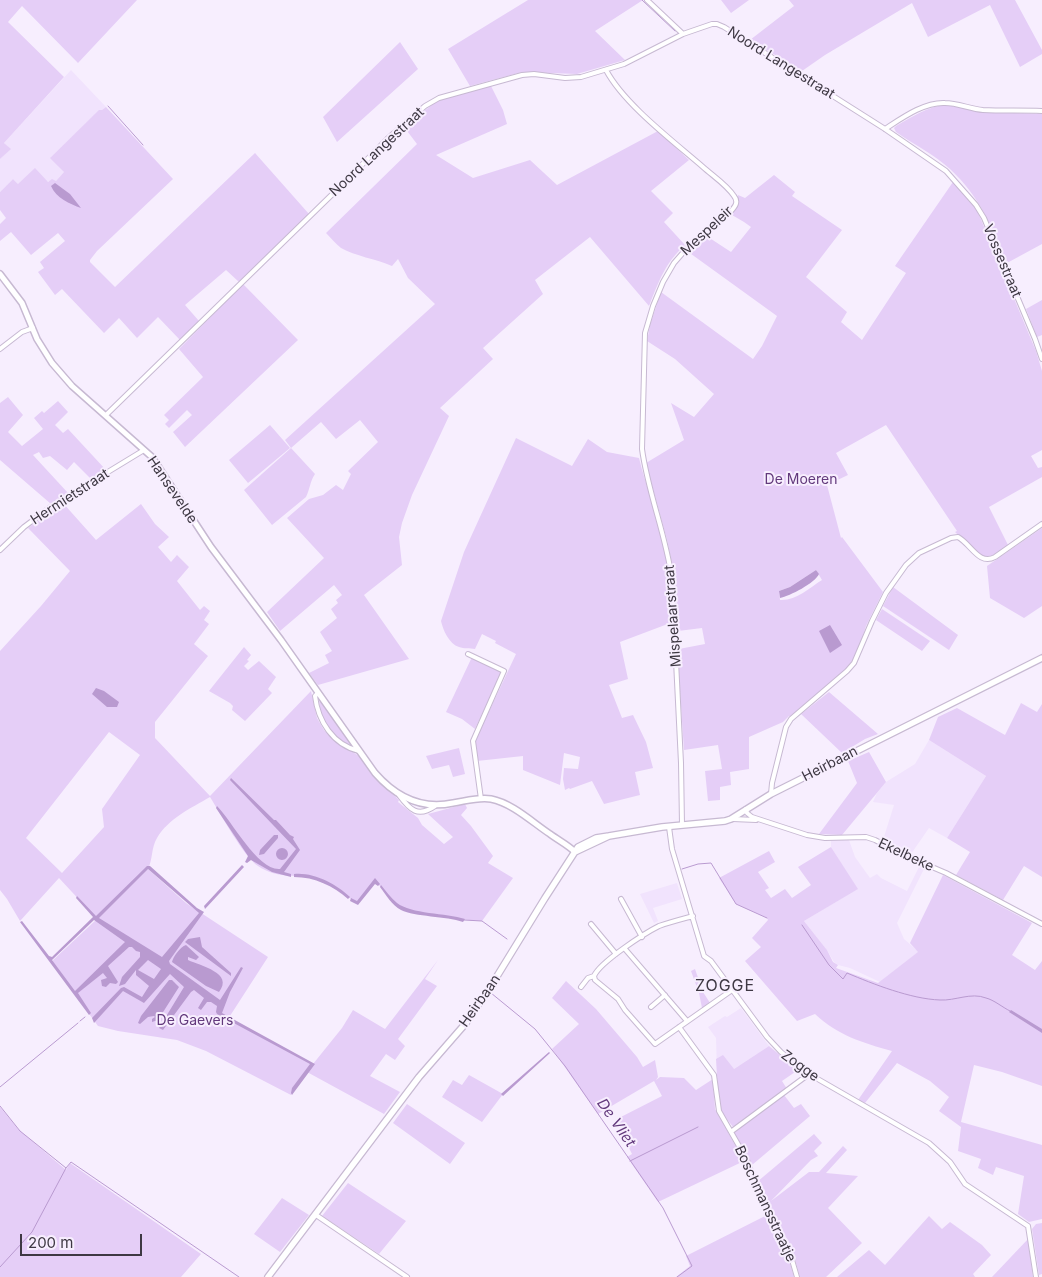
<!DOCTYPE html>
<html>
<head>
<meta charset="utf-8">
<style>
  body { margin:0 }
  #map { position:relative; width:1042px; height:1277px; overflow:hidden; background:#f7eefe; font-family:Inter,sans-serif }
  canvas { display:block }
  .scale { position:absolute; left:20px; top:1234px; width:122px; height:22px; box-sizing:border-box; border:2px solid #3e3843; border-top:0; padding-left:6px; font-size:15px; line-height:18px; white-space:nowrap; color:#3e3843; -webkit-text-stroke:4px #f7eefe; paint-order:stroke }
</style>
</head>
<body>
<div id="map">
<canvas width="1042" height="1277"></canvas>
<div class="scale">200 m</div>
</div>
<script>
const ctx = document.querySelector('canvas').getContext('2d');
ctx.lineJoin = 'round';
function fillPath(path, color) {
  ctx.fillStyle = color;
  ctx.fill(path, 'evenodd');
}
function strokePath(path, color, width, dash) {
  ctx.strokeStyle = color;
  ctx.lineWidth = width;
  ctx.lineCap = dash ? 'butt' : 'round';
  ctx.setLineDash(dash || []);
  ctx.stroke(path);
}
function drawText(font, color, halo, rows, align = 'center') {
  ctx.font = font + ' Inter,sans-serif';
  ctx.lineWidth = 4;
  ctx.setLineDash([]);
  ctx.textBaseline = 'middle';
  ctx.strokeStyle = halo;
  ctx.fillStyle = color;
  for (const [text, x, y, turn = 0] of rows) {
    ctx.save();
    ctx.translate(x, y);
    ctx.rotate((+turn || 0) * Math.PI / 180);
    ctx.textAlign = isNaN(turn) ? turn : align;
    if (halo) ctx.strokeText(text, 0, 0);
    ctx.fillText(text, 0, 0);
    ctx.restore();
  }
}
const built = new Path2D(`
  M 71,70 L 106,107 L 102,110 L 99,111 L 51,157 L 64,172 L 56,181 L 18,184 L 13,179 L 0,192 L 0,159 L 10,149 L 4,143 Z
  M 929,740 L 986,776 L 947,838 L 929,828 L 911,854 L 883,840 L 894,805 L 873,802 L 877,793 L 886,782 L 915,764 Z
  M 831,840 L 849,840 L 855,857 L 870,878 L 877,874 L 881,878 L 907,891 L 920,865 L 925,867 L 897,923 L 904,939 L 919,952 L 880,982 L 850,968 L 838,965 L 834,962 L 827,950 L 804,921 L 857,889 L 831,847 Z
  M 677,883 L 682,899 L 653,908 L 658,921 L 654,923 L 640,894 Z
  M 741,1008 L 769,1046 L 734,1069 L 717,1073 L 716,1038 L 708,1027 L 725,1016 L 727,1017 Z`);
const green = new Path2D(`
  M 0,0 L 137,0 L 78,63 L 22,6 L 8,22 L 64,77 L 4,143 L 11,149 L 0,159 Z
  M 528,0 L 643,0 L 595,31 L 625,60 L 577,74 L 522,72 L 470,86 L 448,49 Z
  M 721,0 L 749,0 L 731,13 Z
  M 789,0 L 1015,0 L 1042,50 L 1042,54 L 1020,67 L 990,5 L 928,37 L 912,3 L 825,55 L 802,71 L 750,40 L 794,6 Z
  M 400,42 L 418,69 L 337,142 L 323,117 Z
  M 491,86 L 503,110 L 507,124 L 436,155 L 473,178 L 530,160 L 557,185 L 658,131 L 689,160 L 651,191 L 673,213 L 664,222 L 685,245 C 665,263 659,281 649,306 L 590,237 L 535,280 L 543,294 L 483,348 L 493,359 L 440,408 L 449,416 L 412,495 L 402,523 L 399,537 L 402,565 L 364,595 L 409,659 L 318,685 L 309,673 L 329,663 L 325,655 L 332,651 L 320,632 L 337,618 L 331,609 L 338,603 L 336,600 L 342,595 L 334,585 L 280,631 L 267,612 L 324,558 L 287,518 L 309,499 L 323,495 L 336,485 L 343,490 L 351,474 L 348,471 L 378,442 L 360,420 L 336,439 L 321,422 L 291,448 L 315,474 C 310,481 310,489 306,497 L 272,525 L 244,490 L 291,448 L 285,440 L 435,304 L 408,278 L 398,259 L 392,266 C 376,259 355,256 341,248 C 336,244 331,238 326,233 L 417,144 L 404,127 L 438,100 Z
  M 946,105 L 988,112 L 1042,114 L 1042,244 L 1007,263 C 991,226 981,198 950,169 C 935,155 913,144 896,132 L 894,128 L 896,126 C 912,117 928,106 946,105 Z
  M 106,107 L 173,179 L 97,251 L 90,260 L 90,262 L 115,287 L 255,153 L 309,214 L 239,282 L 226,270 L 185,305 L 199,321 L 180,340 L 158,317 L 137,338 L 119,318 L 104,333 L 62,289 L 55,295 L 38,272 L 44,268 L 40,262 L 65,241 L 58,233 L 31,255 L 11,232 L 0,241 L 0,224 L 6,218 L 0,210 L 0,192 L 13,179 L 18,184 L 35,168 L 48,182 L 52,179 L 56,181 L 64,172 L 50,158 L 99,110 L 102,110 Z
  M 774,175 L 795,192 L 792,196 L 842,230 L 806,277 L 847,312 L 841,322 L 862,340 L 906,273 L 895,266 L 953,182 L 977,210 L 1036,351 L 1042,371 L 1042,450 L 1031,456 L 1038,468 L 1042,467 L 1042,477 L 989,507 L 1008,545 L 989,558 L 983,558 L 955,532 L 957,531 L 886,425 L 836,453 L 848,475 L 827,485 L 841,538 L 842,537 L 883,592 L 866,626 L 858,651 L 847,669 L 791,717 L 789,716 L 783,722 L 749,737 L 749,769 L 730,772 L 731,785 L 720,787 L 720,800 L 708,801 L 705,771 L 722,769 L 718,745 L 684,750 L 678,662 L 679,649 L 705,644 L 702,628 L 678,631 L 673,568 L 667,540 L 646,463 L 684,440 L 671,403 L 694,417 L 714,394 L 675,359 L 647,341 L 650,325 L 661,292 L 753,359 L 762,346 L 777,316 L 687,251 L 705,235 L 731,252 L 751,227 L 744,222 L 732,215 L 732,213 L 738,205 L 738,195 L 745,198 ZM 816,570 L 822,580 C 809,588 796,601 780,600 L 779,591 L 790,587 Z
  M 243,284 L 298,340 L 185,447 L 173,432 L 192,415 L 187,410 L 169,428 L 165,424 L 169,420 L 164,415 L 203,377 L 179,349 Z
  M 1042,300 L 1042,335 L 1037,337 L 1026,309 Z
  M 8,397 L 23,415 L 8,432 L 22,446 L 43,429 L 34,418 L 42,411 L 44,413 L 58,401 L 68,412 L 55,425 L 63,433 L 68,429 L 106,470 L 91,479 L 74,462 L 67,470 L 50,456 L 43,458 L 39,452 L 33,455 L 68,493 L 51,504 L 0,460 L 0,403 Z
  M 270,425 L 290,448 L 248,483 L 229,460 Z
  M 516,438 L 572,466 L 588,439 L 607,452 L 639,458 C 645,483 655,508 661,533 C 668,562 671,592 673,622 L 620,642 L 628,679 L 609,685 L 622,718 L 633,715 L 646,742 L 653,768 L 635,772 L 640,795 L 604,804 L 592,781 L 570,789 L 569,788 L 565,790 L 563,779 L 564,768 L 578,769 L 580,757 L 564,753 L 560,785 L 523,770 L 523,756 L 477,761 L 474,744 L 477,737 L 516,654 L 495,643 L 496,641 L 482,634 L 475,649 C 470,648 464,649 459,647 C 449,644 443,630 441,621 L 464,552 Z
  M 63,503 L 96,540 L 141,504 L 155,524 L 169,537 L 158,547 L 171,562 L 177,555 L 189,567 L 177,581 L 200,610 L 204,606 L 210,611 L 204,620 L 209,624 L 194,644 L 208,656 L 155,722 L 155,738 L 210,796 L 311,691 L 317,718 L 324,730 L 332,739 L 359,756 L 382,784 L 399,800 L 398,802 L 418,818 L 422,825 L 444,844 L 453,837 L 428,814 L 465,804 L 467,808 L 461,815 L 471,826 L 493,856 L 488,863 L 513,878 L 482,921 C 466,920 411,915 398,906 C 391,902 381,887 375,880 L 357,903 C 343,894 330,883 314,878 C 294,874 277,879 258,866 C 244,857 220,813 210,797 C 191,808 168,819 157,838 C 151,848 153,859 148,869 L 186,903 L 268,957 L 228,1019 L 313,1064 L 342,1028 L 353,1010 L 385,1029 L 438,960 L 425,979 L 437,986 L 398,1039 L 405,1046 L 395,1060 L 386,1054 L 370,1076 L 400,1092 L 384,1114 L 307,1072 L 291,1095 L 206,1051 L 177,1040 L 118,1031 L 98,1026 L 51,962 L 97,919 L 59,878 L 20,921 L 7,899 L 0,890 L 0,651 L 41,606 L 70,571 L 28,528 ZM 109,732 L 140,755 L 102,809 L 104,827 L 62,873 L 26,838 Z
  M 1042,528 L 1042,606 L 1024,618 L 990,598 L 987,566 Z
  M 893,587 L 958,635 L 949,650 L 883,606 Z
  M 882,609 L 930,641 L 922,651 L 876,620 Z
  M 244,647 L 251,655 L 247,660 L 249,661 L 244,666 L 248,670 L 259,661 L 276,677 L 268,689 L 272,693 L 245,721 L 232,710 L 233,706 L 230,703 L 209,691 Z
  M 472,657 L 500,671 L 501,674 L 475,729 L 462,719 L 446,712 Z
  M 829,692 L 878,734 L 865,739 L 842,753 L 801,714 Z
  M 319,701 L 322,703 L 352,746 C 334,741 320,719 319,701 Z
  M 1021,703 L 1037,712 L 1042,704 L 1042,877 L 1024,866 L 1003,900 L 956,875 L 970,852 L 947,838 L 986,776 L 929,740 L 938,717 L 957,708 L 1005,735 Z
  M 459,748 L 465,774 L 453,777 L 449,765 L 432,769 L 426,756 Z
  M 869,752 L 886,782 L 842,835 L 819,834 L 857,783 L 848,761 Z
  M 831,847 L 858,889 L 804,921 L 827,950 L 833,962 L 838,965 L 836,968 L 878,983 L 918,952 L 910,943 L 943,875 L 1032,923 L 1012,955 L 1035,970 L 1042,961 L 1042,1086 L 1002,1072 L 974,1065 L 961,1122 L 1042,1145 L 1042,1219 L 1029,1222 L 1018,1214 L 1024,1176 L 996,1167 L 993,1175 L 978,1168 L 981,1159 L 958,1151 L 961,1127 L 939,1111 L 949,1097 L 930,1081 L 897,1063 L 865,1103 L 858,1100 L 892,1051 C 863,1043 837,1035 815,1014 L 797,1021 L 745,961 L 761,947 L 752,938 L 768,920 L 767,918 L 736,904 L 719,878 L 769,851 L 775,862 L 758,872 L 769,888 L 765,890 L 771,898 L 785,889 L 792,898 L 811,885 L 798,867 Z
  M 695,969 L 703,992 L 712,1006 L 703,1013 L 699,993 L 691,971 Z
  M 566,981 L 596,1009 L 637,1057 L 643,1067 L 655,1060 L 658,1077 L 656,1080 L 660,1077 L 684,1078 L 696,1090 L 713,1079 L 715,1109 L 744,1161 L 658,1202 L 627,1157 L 632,1154 L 615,1120 L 662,1096 L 654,1081 L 598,1114 L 552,1049 L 579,1024 L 552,998 Z
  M 769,1046 L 798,1070 L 782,1081 L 787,1089 L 733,1127 L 719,1109 L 716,1059 L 723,1055 L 734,1069 Z
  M 469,1075 L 503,1094 L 482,1122 L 442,1097 L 453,1080 L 462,1085 Z
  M 784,1095 L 794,1108 L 801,1104 L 810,1116 L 752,1165 L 734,1133 L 735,1129 Z
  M 407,1104 L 465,1143 L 450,1164 L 393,1123 Z
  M 0,1107 L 18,1129 L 66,1170 L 70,1163 L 201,1254 L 181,1277 L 0,1277 Z
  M 814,1134 L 822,1143 L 814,1151 L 818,1156 L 811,1160 L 771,1201 L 809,1172 L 819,1172 L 843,1146 L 847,1150 L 826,1173 L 858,1176 L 828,1208 L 862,1243 L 826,1277 L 800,1277 L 791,1246 L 767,1205 L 757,1182 Z
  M 348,1183 L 406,1221 L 379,1254 L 322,1216 Z
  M 282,1198 L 309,1215 L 280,1252 L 254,1234 Z
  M 767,1215 L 788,1256 L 794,1277 L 676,1277 L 690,1266 L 686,1256 Z
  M 929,1216 L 942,1229 L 950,1222 L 982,1245 L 991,1255 L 973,1274 L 975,1277 L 837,1277 L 869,1250 L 885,1265 Z
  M 1042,1223 L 1042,1274 L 1039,1275 L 1032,1229 L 1036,1224 Z
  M 1028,1239 L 1033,1277 L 992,1277 Z`);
const water = new Path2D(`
  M 55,183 L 70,194 L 81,208 C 70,204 56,198 51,186 Z
  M 816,570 L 819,574 C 815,583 790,596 780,598 L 779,591 L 790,587 Z
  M 830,625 L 842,645 L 830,653 L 819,631 Z
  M 96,688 L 104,691 L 119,702 L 117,707 L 107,707 L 92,694 Z
  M 231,778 L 274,820 L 276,820 L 290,835 L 294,837 L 293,839 L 300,850 L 284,872 L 291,874 L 291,877 L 272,872 L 251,860 L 247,863 L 245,862 L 248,856 L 216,808 L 217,806 C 232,821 258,871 280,869 L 296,849 L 230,780 Z
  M 274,835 L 278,835 L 278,838 L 264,854 L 259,855 L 260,850 Z
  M276 854a6 6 0 1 1 12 0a6 6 0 1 1-12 0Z
  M 242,865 L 244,867 L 205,909 L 204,906 Z
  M 147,866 L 150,866 L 197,908 L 204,912 L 169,961 L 170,964 L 220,1000 L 241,967 L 243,968 L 230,992 L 222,1013 L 315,1064 L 292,1095 L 291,1093 L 292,1088 L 310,1064 L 217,1014 L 216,1012 L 217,1006 L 211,1002 L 207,1002 L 201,1010 L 198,1008 L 204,998 L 194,990 L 191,992 L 163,1030 L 159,1028 L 184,987 L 170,974 L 144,1003 L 123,991 L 94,1023 L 92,1018 L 121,988 L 124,987 L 142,997 L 149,986 L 136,975 L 136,970 L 125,984 L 119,986 L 122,977 L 140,957 L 140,952 L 136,951 L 132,947 L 129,947 L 108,966 L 118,982 L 116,984 L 110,983 L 106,987 L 102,986 L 101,980 L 107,978 L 103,973 L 78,993 L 91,1013 L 89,1015 L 20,922 L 22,921 L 49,956 L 52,957 L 93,917 L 76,898 L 77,896 L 96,916 ZM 148,869 L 199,913 L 162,957 L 99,918 ZM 94,920 L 125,942 L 75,991 L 52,960 ZM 148,960 L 161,969 L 154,979 L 138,970 Z
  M 294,874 C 314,872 336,884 350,897 L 348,899 C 333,886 315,877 294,877 Z
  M 375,878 L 380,884 L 378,886 L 375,884 L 358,905 L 350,901 L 351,898 L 357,901 Z
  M 381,885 C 386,891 391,898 397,903 C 411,914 446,913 465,919 L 463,922 C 446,916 415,917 401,910 C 392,905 386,895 380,887 Z
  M 200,937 L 202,947 L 231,973 L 231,976 L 185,942 L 188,939 Z
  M 186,945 L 199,957 L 196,960 L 188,957 L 188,960 C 201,966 234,973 219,992 L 206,986 L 172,962 C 173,957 180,947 186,945 Z
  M 169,980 L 172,980 L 179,987 L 158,1020 L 152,1022 L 152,1019 L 155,1017 L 154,1016 L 148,1017 L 140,1024 L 138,1023 L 141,1016 Z
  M 1011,1010 L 1042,1029 L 1042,1033 L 1009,1012 Z
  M 549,1052 L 550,1053 L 503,1096 L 501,1094 Z`);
const stream = new Path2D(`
  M 642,0 L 675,31
  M 108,106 L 143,145
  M 682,869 L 698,864 L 711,863 L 736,904 L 767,918
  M 464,920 L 482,921 L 507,939
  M 802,925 L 829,965 L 843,979 L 847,973 C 873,984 911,999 940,1000 C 955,1001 971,992 986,998 C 994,1000 1002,1007 1010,1011
  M 492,991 L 491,993 L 535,1029 L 565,1066 L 663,1208 L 692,1266 L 677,1277
  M 80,1021 L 85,1017
  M 0,1087 L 78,1023
  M 0,1106 L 20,1131 L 66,1168 L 32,1232 L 0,1267
  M 630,1161 L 698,1127
  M 66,1168 L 71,1162 L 239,1277`);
const minor = new Path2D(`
  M 647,0 L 683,34
  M 606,70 C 624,104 673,141 703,167 C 713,176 727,185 734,196 C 739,202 735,207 730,212 L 688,247 L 674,263 L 663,282 L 653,306 L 645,333 L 642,449 C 648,493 666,535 672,579 L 681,763 L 682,825
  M 885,129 C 902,118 924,102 945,103 C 958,103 970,109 983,110 C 1003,111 1023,110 1042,111
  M 0,349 L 22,332 L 33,328
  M 106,415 L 350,177 L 387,139 L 425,106 L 439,98 L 522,75 L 534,74 L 565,78 L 581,77 L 624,64 L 683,34 L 712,24 L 717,24 L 724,27 L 885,129 L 946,171 L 976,205 L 984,218 L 1035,339 L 1042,359
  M 0,550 L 24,527 L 52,506 L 144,450
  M 468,654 L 504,671 L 473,741 L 481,799
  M 318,693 L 315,696 C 318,721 333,745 359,751
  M 771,794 L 772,783 L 786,727 L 791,719 L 847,671 L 854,663 L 872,621 L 886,593 L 906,565 L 919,553 L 951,538 L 958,537 C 971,544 979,566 995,557 L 1042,524
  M 399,795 C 410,810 418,818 435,806
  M 746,809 L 747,813 L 752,817 L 807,835 L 825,838 L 866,837 L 875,840 L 904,855 L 946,873 L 1042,924
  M 733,819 L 756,820
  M 669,827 L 672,849 L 704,956 L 711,961 L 767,1037 L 781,1052 L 809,1074 L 929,1143 L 950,1162 L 965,1184 L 1028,1226 L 1036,1277
  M 621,899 L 642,937
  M 693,916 C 682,919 670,922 659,926 C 645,933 600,962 594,976 L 595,980 L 618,999 L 625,1010 L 655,1044 L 732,990
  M 591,924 L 616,954
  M 625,949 L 687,1021
  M 581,987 L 588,978 L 594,976
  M 651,1007 L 665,995
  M 679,1027 L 714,1075 L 719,1111 L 747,1160 L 761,1200 L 790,1253 L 797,1277
  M 732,1131 L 809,1074
  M 316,1215 L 407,1277`);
const tertiary = new Path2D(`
  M 0,274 L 22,303 L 37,339 L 52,363 L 72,386 L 152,457 L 211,547 L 281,640 L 375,773 C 396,797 421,810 453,803 C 466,801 478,797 491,799 C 512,803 532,822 550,834 C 558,840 568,845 575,852`);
const secondary = new Path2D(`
  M 609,836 L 662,827 L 725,821 L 731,819 L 771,794 L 1042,658
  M 268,1277 L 419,1077 L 466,1023 L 491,986 L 545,898 L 578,847 L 596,838 L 609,836 L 575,852`);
const streetNames = [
  ["Noord Langestraat",781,63,32],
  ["Noord Langestraat",377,152,-43],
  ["Mespeleir",707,231,-43],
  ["Vossestraat",1002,261,67],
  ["Hansevelde",172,490,56],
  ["Hermietstraat",70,497,-33],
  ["Mispelaarstraat",673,616,-94],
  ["Heirbaan",830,764,-27],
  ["Ekelbeke",906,855,25],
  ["Heirbaan",480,1001,-55],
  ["Zogge",800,1066,36],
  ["Boschmansstraatje",765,1204,65]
];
const parkNames = [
  ["De Moeren",801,480],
  ["De Gaevers",195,1021]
];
const waterNames = [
  ["De Vliet",616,1123,55]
];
const quarterNames = [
  ["ZOGGE",725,986]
];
fillPath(built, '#f1e3fd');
fillPath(green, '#e5cef7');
fillPath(water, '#b99ad0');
strokePath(stream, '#b99ad0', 1);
strokePath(minor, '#c7b9d2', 6);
strokePath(tertiary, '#c7b9d2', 8);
strokePath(secondary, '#c7b9d2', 8);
strokePath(minor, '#fff', 4);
strokePath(tertiary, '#fff', 5);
strokePath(secondary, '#fff', 5.5);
drawText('14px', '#3e3843', '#f7eefe', streetNames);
drawText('14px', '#62397c', '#f7eefe', parkNames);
drawText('italic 15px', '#62397c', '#f7eefe', waterNames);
ctx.letterSpacing = '1px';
drawText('16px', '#3e3843', '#f7eefe', quarterNames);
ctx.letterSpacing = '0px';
</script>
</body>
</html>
